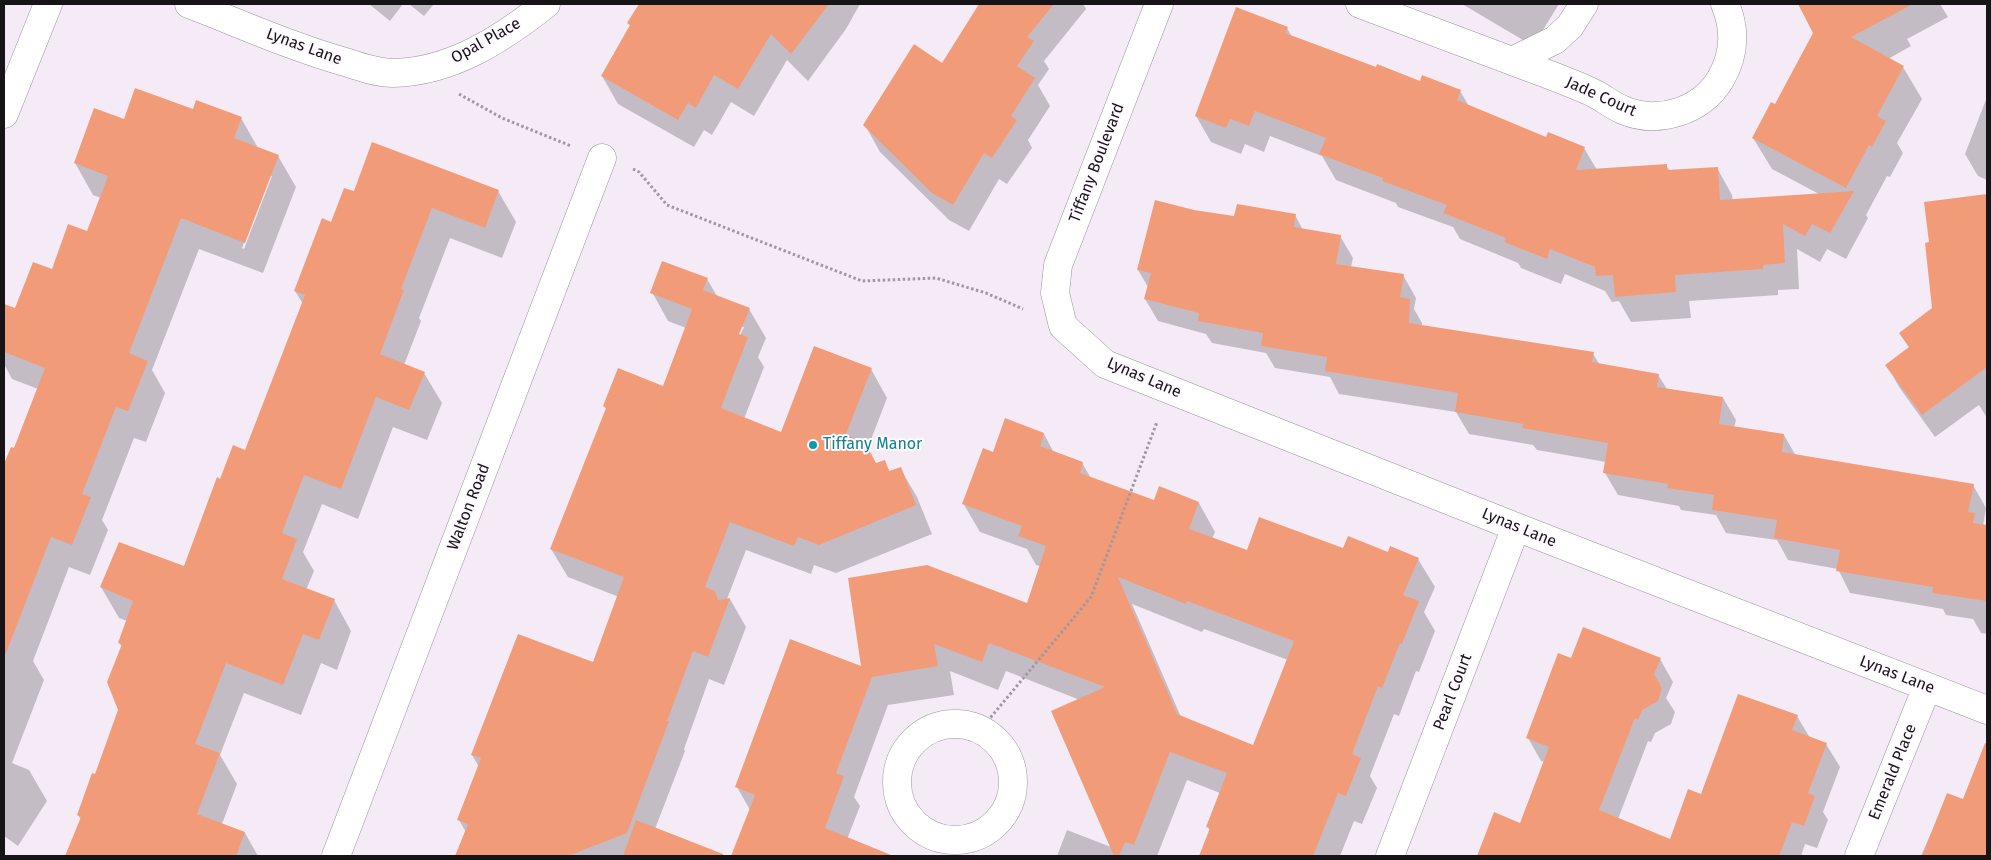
<!DOCTYPE html>
<html>
<head>
<meta charset="utf-8">
<style>
  body { margin:0 }
  #map { position:relative; width:1991px; height:860px; overflow:hidden; background:#f4ebf7; font-family:"Fira Sans",sans-serif }
  canvas { display:block }
  .frame { position:absolute; inset:0; border:5px solid #171418; pointer-events:none }
</style>
</head>
<body>
<div id="map">
<canvas width="1991" height="860"></canvas>
<div class="frame"></div>
</div>
<script>
const ctx = document.querySelector('canvas').getContext('2d');
ctx.lineJoin = 'round';
function fillPath(path, color) {
  ctx.fillStyle = color;
  ctx.fill(path, 'evenodd');
}
function strokePath(path, color, width, dash) {
  ctx.strokeStyle = color;
  ctx.lineWidth = width;
  ctx.lineCap = dash ? 'butt' : 'round';
  ctx.setLineDash(dash || []);
  ctx.stroke(path);
}
function drawText(font, color, halo, rows, align = 'center') {
  ctx.font = font + ' "Fira Sans",sans-serif';
  ctx.lineWidth = 4;
  ctx.setLineDash([]);
  ctx.textBaseline = 'middle';
  ctx.strokeStyle = halo;
  ctx.fillStyle = color;
  for (const [text, x, y, turn = 0] of rows) {
    ctx.save();
    ctx.translate(x, y);
    ctx.rotate((+turn || 0) * Math.PI / 180);
    ctx.textAlign = isNaN(turn) ? turn : align;
    if (halo) ctx.strokeText(text, 0, 0);
    ctx.fillText(text, 0, 0);
    ctx.restore();
  }
}
const shadow = new Path2D(`
  M 369,4 L 403,4 L 390,21 Z
  M 409,4 L 434,4 L 424,16 Z
  M 640,4 L 860,4 L 846,29 L 808,81 L 787,60 L 754,116 L 731,102 L 712,135 L 704,130 L 694,147 L 618,104 L 602,76 L 631,27 L 629,24 Z
  M 980,4 L 1083,4 L 1086,9 L 1044,61 L 1049,69 L 1038,85 L 1050,106 L 1028,140 L 1032,148 L 1007,184 L 999,179 L 969,231 L 949,220 L 880,152 L 865,125 L 942,65 Z
  M 1462,4 L 1559,4 L 1533,46 Z
  M 1800,4 L 1940,4 L 1948,17 L 1907,39 L 1911,46 L 1888,59 L 1903,67 L 1922,99 L 1897,143 L 1903,153 L 1890,177 L 1887,176 L 1866,215 L 1868,218 L 1846,259 L 1827,249 L 1820,262 L 1797,249 L 1799,289 L 1778,290 L 1778,295 L 1689,301 L 1691,318 L 1631,322 L 1619,301 L 1612,302 L 1605,291 L 1565,274 L 1561,284 L 1521,268 L 1518,263 L 1460,239 L 1453,227 L 1398,207 L 1396,203 L 1336,180 L 1322,156 L 1270,136 L 1264,152 L 1245,144 L 1241,154 L 1211,142 L 1196,116 L 1287,28 L 1292,37 L 1376,69 L 1420,82 L 1460,91 L 1469,106 L 1547,138 L 1584,148 L 1597,170 L 1666,165 L 1670,171 L 1717,168 L 1732,195 L 1733,201 L 1819,194 L 1772,169 L 1753,138 L 1776,106 L 1815,33 Z
  M 1987,97 L 1987,180 L 1978,176 L 1965,154 Z
  M 194,110 L 241,118 L 258,148 L 278,156 L 296,187 L 263,273 L 199,249 L 152,370 L 165,393 L 146,442 L 134,438 L 102,520 L 108,530 L 90,575 L 69,567 L 33,661 L 44,680 L 12,763 L 29,770 L 47,801 L 18,846 L 4,836 L 4,468 L 11,448 L 15,449 L 38,389 L 12,379 L 4,364 L 4,323 L 10,308 L 16,310 L 87,233 L 101,198 L 93,195 L 75,163 L 124,120 ZM 270,176 L 272,176 L 244,249 L 242,248 Z
  M 498,191 L 516,222 L 502,258 L 450,238 L 419,318 L 421,321 L 404,365 L 424,373 L 442,403 L 427,440 L 393,427 L 358,519 L 322,504 L 303,552 L 314,571 L 306,590 L 334,600 L 351,631 L 337,670 L 321,663 L 301,715 L 244,693 L 220,755 L 237,784 L 222,824 L 245,833 L 258,856 L 69,856 L 68,854 L 81,820 L 78,815 L 96,775 L 120,710 L 122,647 L 119,643 L 127,621 L 119,618 L 101,587 L 184,567 L 221,480 L 246,452 L 303,304 L 295,291 L 332,223 L 354,193 Z
  M 1987,195 L 1987,418 L 1979,405 L 1935,437 L 1899,387 L 1887,365 L 1910,349 L 1900,333 L 1934,309 L 1931,243 L 1926,203 Z
  M 1194,211 L 1235,217 L 1295,215 L 1303,230 L 1340,236 L 1353,258 L 1351,267 L 1403,275 L 1416,298 L 1414,309 L 1422,323 L 1422,327 L 1593,354 L 1600,365 L 1658,375 L 1667,389 L 1723,398 L 1736,420 L 1734,428 L 1784,435 L 1796,456 L 1973,485 L 1986,508 L 1983,526 L 1987,526 L 1987,634 L 1981,633 L 1973,619 L 1946,615 L 1943,609 L 1850,593 L 1838,569 L 1788,560 L 1777,540 L 1726,533 L 1716,515 L 1681,510 L 1679,506 L 1618,495 L 1605,473 L 1606,462 L 1537,450 L 1533,445 L 1469,434 L 1456,412 L 1339,394 L 1330,377 L 1275,368 L 1266,353 L 1212,343 L 1206,334 L 1158,321 L 1145,299 L 1148,287 L 1138,270 Z
  M 707,279 L 717,296 L 749,309 L 766,338 L 758,357 L 764,367 L 744,419 L 782,433 L 871,369 L 887,398 L 867,450 L 876,464 L 884,461 L 890,472 L 900,468 L 917,497 L 932,534 L 836,573 L 814,565 L 811,574 L 746,550 L 727,599 L 730,599 L 746,627 L 724,685 L 709,679 L 684,749 L 685,751 L 655,829 L 726,856 L 457,856 L 466,832 L 459,820 L 479,767 L 472,755 L 594,664 L 619,597 L 568,577 L 551,549 L 607,410 L 604,406 L 664,387 L 686,328 L 668,321 L 652,292 ZM 741,327 L 744,327 L 738,340 L 736,339 Z
  M 1044,434 L 1054,453 L 1082,463 L 1091,478 L 1154,501 L 1199,503 L 1215,532 L 1212,539 L 1248,552 L 1344,550 L 1388,554 L 1418,559 L 1435,587 L 1424,612 L 1435,631 L 1419,672 L 1416,671 L 1399,716 L 1394,714 L 1370,776 L 1377,788 L 1362,824 L 1354,821 L 1340,856 L 1200,856 L 1210,831 L 1207,826 L 1220,793 L 1187,780 L 1157,856 L 1057,856 L 1067,830 L 1111,847 L 1080,700 L 1006,671 L 998,690 L 950,671 L 954,695 L 888,705 L 854,797 L 860,806 L 846,842 L 854,856 L 732,856 L 750,810 L 737,787 L 863,668 L 1027,605 L 1040,566 L 1036,565 L 1027,549 L 980,532 L 963,503 L 994,453 ZM 1132,604 L 1202,632 L 1204,629 L 1288,660 L 1253,746 L 1181,717 Z
  M 1660,659 L 1673,682 L 1666,698 L 1675,712 L 1671,724 L 1655,733 L 1651,742 L 1648,741 L 1618,819 L 1671,840 L 1702,795 L 1797,716 L 1810,738 L 1826,744 L 1840,767 L 1823,812 L 1828,820 L 1817,848 L 1805,844 L 1801,856 L 1479,856 L 1495,814 L 1521,824 L 1545,762 L 1541,761 L 1528,738 L 1571,660 Z
  M 1971,781 L 1987,788 L 1987,856 L 1921,856 L 1948,794 L 1964,801 Z`);
const building = new Path2D(`
  M 639,4 L 829,4 L 791,54 L 771,34 L 738,89 L 714,75 L 696,108 L 688,103 L 678,120 L 601,76 L 630,25 L 627,23 Z
  M 979,4 L 1054,4 L 1027,37 L 1034,41 L 1017,66 L 1035,78 L 1011,116 L 1017,120 L 992,158 L 984,153 L 953,205 L 932,193 L 863,125 L 914,44 L 942,63 Z
  M 1798,4 L 1913,4 L 1851,37 L 1904,66 L 1877,116 L 1886,121 L 1872,147 L 1869,145 L 1846,188 L 1752,138 L 1771,102 L 1775,104 L 1813,33 Z
  M 1236,7 L 1288,27 L 1285,33 L 1376,67 L 1377,64 L 1420,81 L 1422,75 L 1461,90 L 1457,100 L 1546,137 L 1548,132 L 1585,147 L 1576,170 L 1667,164 L 1667,170 L 1718,167 L 1720,200 L 1854,191 L 1830,233 L 1812,224 L 1805,236 L 1783,224 L 1785,263 L 1763,265 L 1763,269 L 1675,275 L 1676,292 L 1615,297 L 1613,275 L 1596,276 L 1595,267 L 1550,249 L 1547,259 L 1504,242 L 1506,238 L 1443,213 L 1447,205 L 1382,181 L 1383,178 L 1319,154 L 1326,138 L 1255,111 L 1249,126 L 1230,119 L 1226,128 L 1195,116 Z
  M 135,88 L 193,109 L 196,100 L 242,117 L 234,138 L 279,155 L 245,243 L 181,218 L 129,353 L 148,361 L 128,411 L 116,407 L 82,494 L 91,497 L 72,545 L 51,537 L 6,653 L 4,653 L 4,464 L 11,447 L 14,448 L 45,368 L 4,352 L 4,304 L 15,308 L 33,262 L 52,269 L 68,224 L 87,231 L 108,176 L 74,163 L 94,108 L 124,119 Z
  M 372,142 L 499,190 L 485,228 L 432,208 L 401,289 L 404,290 L 380,354 L 425,372 L 409,410 L 376,397 L 341,489 L 304,475 L 282,533 L 297,539 L 282,579 L 335,599 L 319,640 L 303,634 L 283,685 L 226,663 L 195,744 L 220,753 L 197,814 L 245,832 L 236,856 L 65,856 L 81,817 L 77,815 L 92,773 L 95,774 L 118,710 L 107,682 L 122,644 L 118,643 L 133,601 L 100,587 L 119,542 L 184,566 L 217,477 L 220,479 L 233,445 L 245,450 L 305,295 L 294,291 L 322,218 L 331,222 L 344,188 L 354,191 Z
  M 1987,194 L 1987,367 L 1922,415 L 1885,365 L 1909,347 L 1899,333 L 1932,308 L 1925,243 L 1929,242 L 1924,202 Z
  M 1155,200 L 1194,210 L 1234,216 L 1237,204 L 1296,214 L 1294,227 L 1341,235 L 1336,264 L 1404,274 L 1400,297 L 1410,299 L 1409,323 L 1594,352 L 1592,362 L 1659,374 L 1657,387 L 1723,397 L 1719,424 L 1784,434 L 1782,452 L 1974,484 L 1968,512 L 1975,513 L 1973,523 L 1987,525 L 1987,601 L 1932,593 L 1933,587 L 1836,571 L 1840,550 L 1774,538 L 1777,520 L 1712,510 L 1714,495 L 1667,488 L 1668,484 L 1603,473 L 1608,443 L 1522,428 L 1523,424 L 1455,412 L 1458,393 L 1325,371 L 1327,357 L 1261,346 L 1263,333 L 1198,321 L 1199,313 L 1144,299 L 1151,273 L 1137,270 Z
  M 662,261 L 708,278 L 703,290 L 750,308 L 739,334 L 748,337 L 721,408 L 781,432 L 814,346 L 872,368 L 846,434 L 866,444 L 876,463 L 885,460 L 889,471 L 901,467 L 916,505 L 819,545 L 798,537 L 794,546 L 730,522 L 705,587 L 715,591 L 718,600 L 730,598 L 708,657 L 693,651 L 667,721 L 669,721 L 627,833 L 568,856 L 455,856 L 468,824 L 457,820 L 481,758 L 471,755 L 518,634 L 593,662 L 624,577 L 550,549 L 606,408 L 603,406 L 618,368 L 663,386 L 692,309 L 650,293 Z
  M 1005,418 L 1044,433 L 1040,446 L 1083,462 L 1080,473 L 1154,500 L 1159,486 L 1199,502 L 1189,529 L 1247,550 L 1259,517 L 1343,548 L 1348,536 L 1388,552 L 1390,546 L 1419,558 L 1403,595 L 1419,601 L 1402,644 L 1400,643 L 1382,688 L 1378,686 L 1352,754 L 1361,758 L 1346,796 L 1338,793 L 1313,856 L 1199,856 L 1210,828 L 1206,827 L 1227,773 L 1170,752 L 1134,845 L 1125,842 L 1119,856 L 1114,856 L 1051,711 L 1105,687 L 989,643 L 982,662 L 934,644 L 938,666 L 872,677 L 836,773 L 844,776 L 825,828 L 891,855 L 891,856 L 731,856 L 755,795 L 735,787 L 790,639 L 861,666 L 848,578 L 927,565 L 1027,603 L 1046,546 L 1018,536 L 1022,526 L 962,504 L 983,448 L 993,452 ZM 1118,577 L 1186,604 L 1187,601 L 1294,641 L 1253,745 L 1177,714 Z
  M 1583,627 L 1661,658 L 1654,674 L 1662,688 L 1658,701 L 1642,710 L 1638,720 L 1635,718 L 1599,810 L 1670,839 L 1688,789 L 1701,794 L 1738,694 L 1798,715 L 1792,730 L 1827,743 L 1808,793 L 1815,796 L 1804,826 L 1792,822 L 1779,856 L 1477,856 L 1494,812 L 1520,823 L 1549,747 L 1526,738 L 1558,653 L 1571,658 Z
  M 1985,743 L 1987,744 L 1987,856 L 1922,856 L 1947,793 L 1963,799 Z
  M 636,820 L 723,854 L 723,856 L 623,856 Z`);
const path = new Path2D(`
  M 459,94 L 502,118 L 571,146
  M 633,169 L 639,172 L 667,205 L 862,281 L 936,278 L 986,293 L 1023,309
  M 981,729 L 1091,597 L 1157,422`);
const street = new Path2D(`
  M 189,4 C 241,24 292,47 345,62 C 360,67 377,73 393,73 C 451,72 502,39 546,4
  M 1159,4 L 1058,265 L 1055,293 L 1063,326 L 1105,364 L 1516,527 L 1987,710
  M 1360,4 L 1512,61
  M 1584,4 L 1570,26 L 1555,40 L 1512,61 C 1537,70 1562,79 1587,90 C 1600,95 1611,105 1623,110 C 1658,125 1701,111 1720,80 C 1735,55 1736,30 1725,4
  M 4,114 L 48,4
  M897 782a58 58 0 1 1 116 0a58 58 0 1 1-116 0Z
  M 336,856 L 602,158
  M 1390,856 L 1516,527
  M 1859,856 L 1927,687`);
const markers = [
  [813,445,5,"#0f9aa8"]
];
const streetNames = [
  ["Opal Place",486,41,-29],
  ["Lynas Lane",304,47,20],
  ["Jade Court",1601,97,24],
  ["Tiffany Boulevard",1097,163,-69],
  ["Lynas Lane",1144,378,23],
  ["Walton Road",469,507,-69],
  ["Lynas Lane",1519,528,22],
  ["Lynas Lane",1897,675,21],
  ["Pearl Court",1453,692,-69],
  ["Emerald Place",1893,772,-68]
];
const cultureNames = [
  ["Tiffany Manor",823,445]
];
fillPath(shadow, '#0003');
fillPath(building, '#f29b78');
strokePath(street, '#9b939e', 29);
strokePath(path, '#9f98a1', 3, [2.5, 2.5]);
strokePath(street, '#fff', 28);
for (const [x, y, r, color] of markers) {
  const dot = new Path2D();
  dot.arc(x, y, r, 0, 2 * Math.PI);
  ctx.fillStyle = color;
  ctx.fill(dot);
  strokePath(dot, '#fefaff', 2);
}
drawText('16px', '#171418', '#fefaff', streetNames);
drawText('16px', '#0d838f', '#fefaff', cultureNames, 'left');
</script>
</body>
</html>
